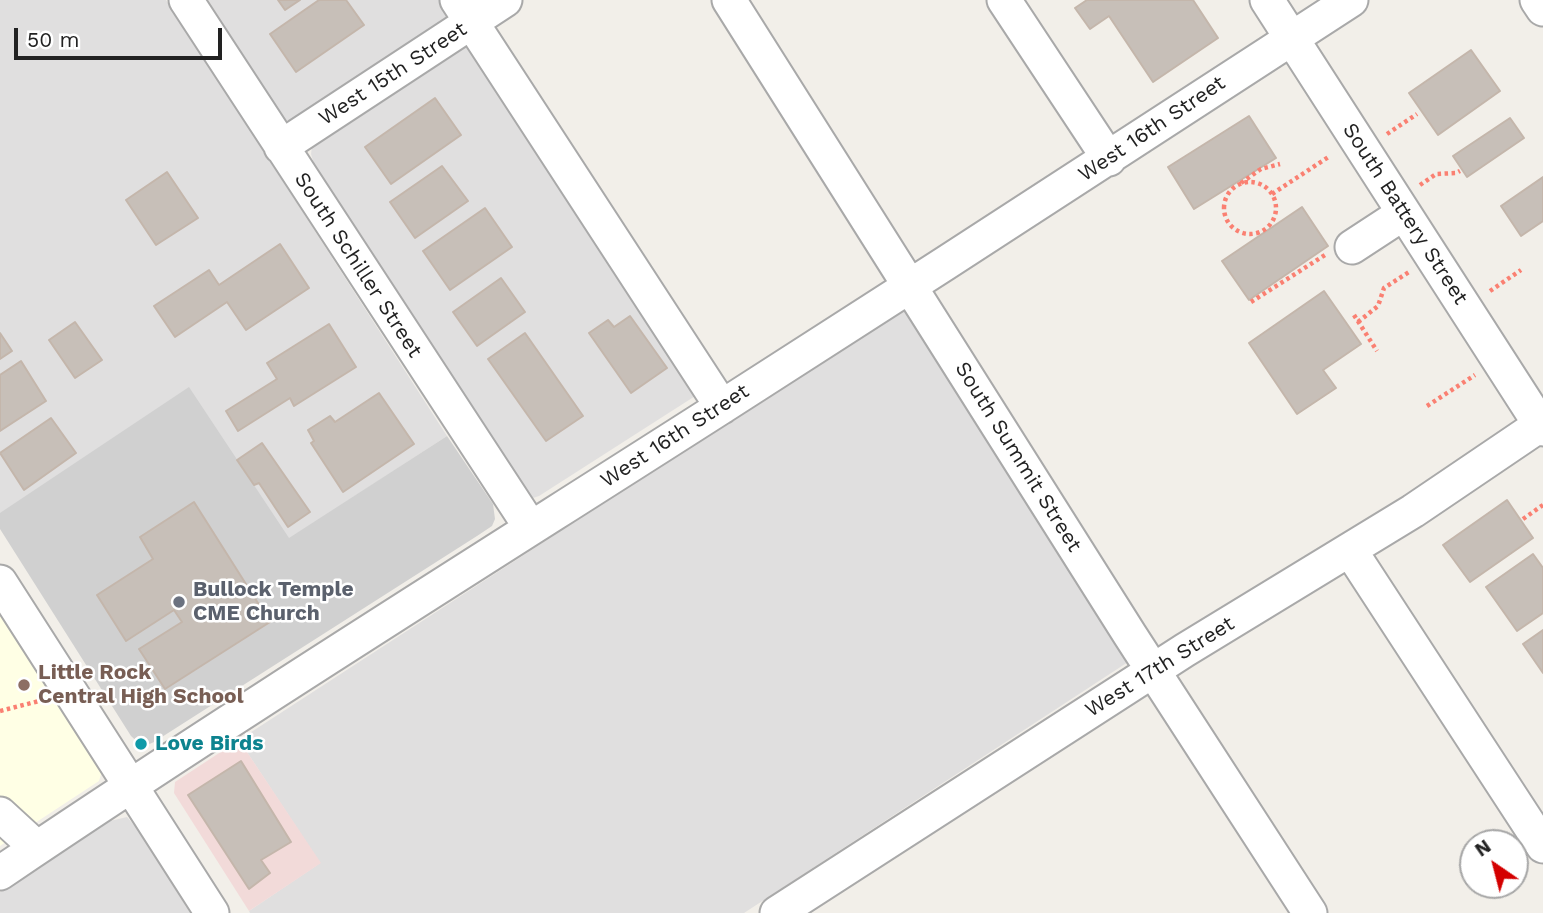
<!DOCTYPE html>
<html>
<head>
<meta charset="utf-8">
<style>
  body { margin:0 }
  #map { position:relative; width:1543px; height:913px; overflow:hidden; background:#f2efe9; font-family:"Work Sans",sans-serif }
  canvas { display:block }
  .north { position:absolute; left:1459px; top:829px; width:70px; height:70px; box-sizing:border-box; background:#fff; border:2px solid #a7a7a7; border-radius:50%; rotate:325deg; font-size:19px; font-weight:700; line-height:28px; text-align:center; color:#222 }
  .north::after { content:''; display:block; margin:auto; width:24px; height:32px; background:#d40000; clip-path:polygon(50% 0,100% 100%,50% 72%,0 100%) }
  .scale { position:absolute; left:14px; top:28px; width:208px; height:32px; box-sizing:border-box; border:4px solid #222; border-top:0; padding-left:9px; font-size:21px; line-height:24px; white-space:nowrap; color:#222; -webkit-text-stroke:5px #fff; paint-order:stroke }
</style>
</head>
<body>
<div id="map">
<canvas width="1543" height="913"></canvas>
<div class="north">N</div>
<div class="scale">50 m</div>
</div>
<script>
const ctx = document.querySelector('canvas').getContext('2d');
ctx.lineJoin = 'round';
function fillPath(path, color) {
  ctx.fillStyle = color;
  ctx.fill(path, 'evenodd');
}
function strokePath(path, color, width, dash) {
  ctx.strokeStyle = color;
  ctx.lineWidth = width;
  ctx.lineCap = dash ? 'butt' : 'round';
  ctx.setLineDash(dash || []);
  ctx.stroke(path);
}
function drawText(font, color, halo, rows, align = 'center') {
  ctx.font = font + ' "Work Sans",sans-serif';
  ctx.lineWidth = 5;
  ctx.setLineDash([]);
  ctx.textBaseline = 'middle';
  ctx.strokeStyle = halo;
  ctx.fillStyle = color;
  for (const [text, x, y, turn = 0] of rows) {
    ctx.save();
    ctx.translate(x, y);
    ctx.rotate((+turn || 0) * Math.PI / 180);
    ctx.textAlign = isNaN(turn) ? turn : align;
    if (halo) ctx.strokeText(text, 0, 0);
    ctx.fillText(text, 0, 0);
    ctx.restore();
  }
}
const residential = new Path2D(`
  M 0,0 L 166,0 L 447,436 L 289,539 L 0,513 Z
  M 208,0 L 450,0 L 460,15 L 293,120 L 284,120 Z
  M 473,38 L 703,391 L 539,496 L 527,500 L 315,167 L 311,154 L 313,139 Z
  M 905,311 L 916,318 L 1128,662 L 744,913 L 250,913 L 249,911 L 320,863 L 239,740 L 881,323 Z
  M 127,817 L 140,832 L 190,913 L 0,913 L 0,892 L 110,821 Z`);
const commercial = new Path2D(`
  M 239,740 L 321,863 L 249,911 L 174,793 L 175,782 Z`);
const education = new Path2D(`
  M 0,609 L 102,771 L 99,781 L 0,846 Z`);
const religious = new Path2D(`
  M 189,387 L 289,538 L 447,436 L 493,504 L 495,519 L 492,526 L 477,536 L 154,742 L 143,747 L 131,736 L 0,529 L 0,513 Z`);
const building = new Path2D(`
  M 278,0 L 300,0 L 285,10 Z
  M 319,0 L 346,0 L 364,25 L 296,72 L 270,34 Z
  M 1087,0 L 1193,0 L 1218,38 L 1153,82 L 1109,16 L 1090,29 L 1075,8 Z
  M 1471,50 L 1500,91 L 1438,135 L 1409,93 Z
  M 435,98 L 461,135 L 391,184 L 365,147 Z
  M 1249,116 L 1276,158 L 1194,209 L 1168,167 Z
  M 1510,118 L 1524,138 L 1467,177 L 1453,156 Z
  M 442,166 L 468,201 L 415,238 L 390,202 Z
  M 167,172 L 198,218 L 156,245 L 126,200 Z
  M 1543,177 L 1543,221 L 1521,236 L 1501,206 Z
  M 1302,207 L 1328,246 L 1249,300 L 1222,261 Z
  M 485,208 L 512,247 L 450,290 L 423,251 Z
  M 280,244 L 309,288 L 246,330 L 227,302 L 175,337 L 154,306 L 209,270 L 219,285 Z
  M 501,278 L 525,312 L 477,346 L 453,312 Z
  M 1324,291 L 1361,344 L 1323,370 L 1336,388 L 1297,414 L 1249,343 Z
  M 630,316 L 667,368 L 631,393 L 589,333 L 608,320 L 614,327 Z
  M 75,322 L 102,360 L 75,378 L 49,340 Z
  M 329,324 L 356,367 L 294,406 L 290,398 L 238,431 L 226,411 L 277,379 L 267,363 Z
  M 0,333 L 12,351 L 0,359 Z
  M 525,333 L 583,416 L 546,441 L 488,359 Z
  M 21,361 L 46,401 L 0,431 L 0,375 Z
  M 379,393 L 414,444 L 343,492 L 311,443 L 314,441 L 308,430 L 330,416 L 335,422 Z
  M 51,418 L 76,453 L 24,490 L 0,453 Z
  M 262,443 L 310,512 L 288,527 L 259,483 L 254,485 L 237,460 Z
  M 1507,500 L 1533,538 L 1470,582 L 1443,545 Z
  M 194,502 L 270,622 L 165,689 L 139,649 L 182,622 L 174,610 L 126,641 L 97,595 L 153,559 L 140,537 Z
  M 1533,554 L 1543,568 L 1543,613 L 1517,631 L 1486,587 Z
  M 1543,630 L 1543,673 L 1523,644 Z
  M 241,761 L 291,842 L 261,860 L 270,873 L 249,889 L 188,795 Z`);
const path = new Path2D(`
  M 1387,134 L 1417,114
  M1224 208a26 26 0 1 1 52 0a26 26 0 1 1-52 0Z
  M 1241,183 L 1261,169 L 1280,164
  M 1420,185 L 1436,174 L 1456,173 L 1460,171
  M 1272,194 L 1330,156
  M 1490,291 L 1521,270
  M 1251,302 L 1325,255
  M 1354,315 L 1377,351
  M 1358,322 L 1378,306 L 1384,288 L 1409,272
  M 1427,406 L 1475,375
  M 1523,519 L 1543,505
  M 0,711 L 43,700`);
const minor = new Path2D(`
  M 186,0 L 531,528
  M 457,0 L 722,407
  M 729,0 L 1130,635 L 1310,913
  M 1004,0 L 1109,159
  M 1267,0 L 1543,429
  M 1537,0 L 1543,9
  M 281,147 L 505,0
  M 1352,247 L 1404,213
  M 1350,550 L 1543,846
  M 0,582 L 212,913
  M 0,814 L 37,848
  M 0,873 C 237,713 479,562 720,408 C 931,273 1141,137 1351,0
  M 777,913 L 1185,650 L 1413,511 L 1543,423`);
const markers = [
  [179,602,7,"#6b7280"],
  [24,685,7,"#8d6e63"],
  [141,744,7,"#0f9aa8"]
];
const streetNames = [
  ["West 15th Street",393,74,-33],
  ["West 16th Street",1152,129,-34],
  ["South Battery Street",1405,214,57],
  ["South Schiller Street",358,265,57],
  ["West 16th Street",675,436,-33],
  ["South Summit Street",1018,457,58],
  ["West 17th Street",1160,667,-32]
];
const worshipNames = [
  ["Bullock Temple",193,590],
  ["CME Church",193,614]
];
const educationNames = [
  ["Little Rock",38,673],
  ["Central High School",38,697]
];
const cultureNames = [
  ["Love Birds",155,744]
];
fillPath(residential, '#e0dfdf');
fillPath(commercial, '#f2dad9');
fillPath(education, '#ffffe5');
fillPath(religious, '#d0d0d0');
fillPath(building, '#c7bfb8');
strokePath(building, '#c4b6ab', 2);
strokePath(minor, '#a9a9a9', 37);
strokePath(path, '#fa8072', 4.5, [3.5, 3.5]);
strokePath(minor, '#fff', 33);
for (const [x, y, r, color] of markers) {
  const dot = new Path2D();
  dot.arc(x, y, r, 0, 2 * Math.PI);
  ctx.fillStyle = color;
  ctx.fill(dot);
  strokePath(dot, '#fff', 2.5);
}
drawText('21px', '#222', '#fff', streetNames);
drawText('bold 21px', '#5b616d', '#fff', worshipNames, 'left');
drawText('bold 21px', '#785e54', '#fff', educationNames, 'left');
drawText('bold 21px', '#0d838f', '#fff', cultureNames, 'left');
</script>
</body>
</html>
